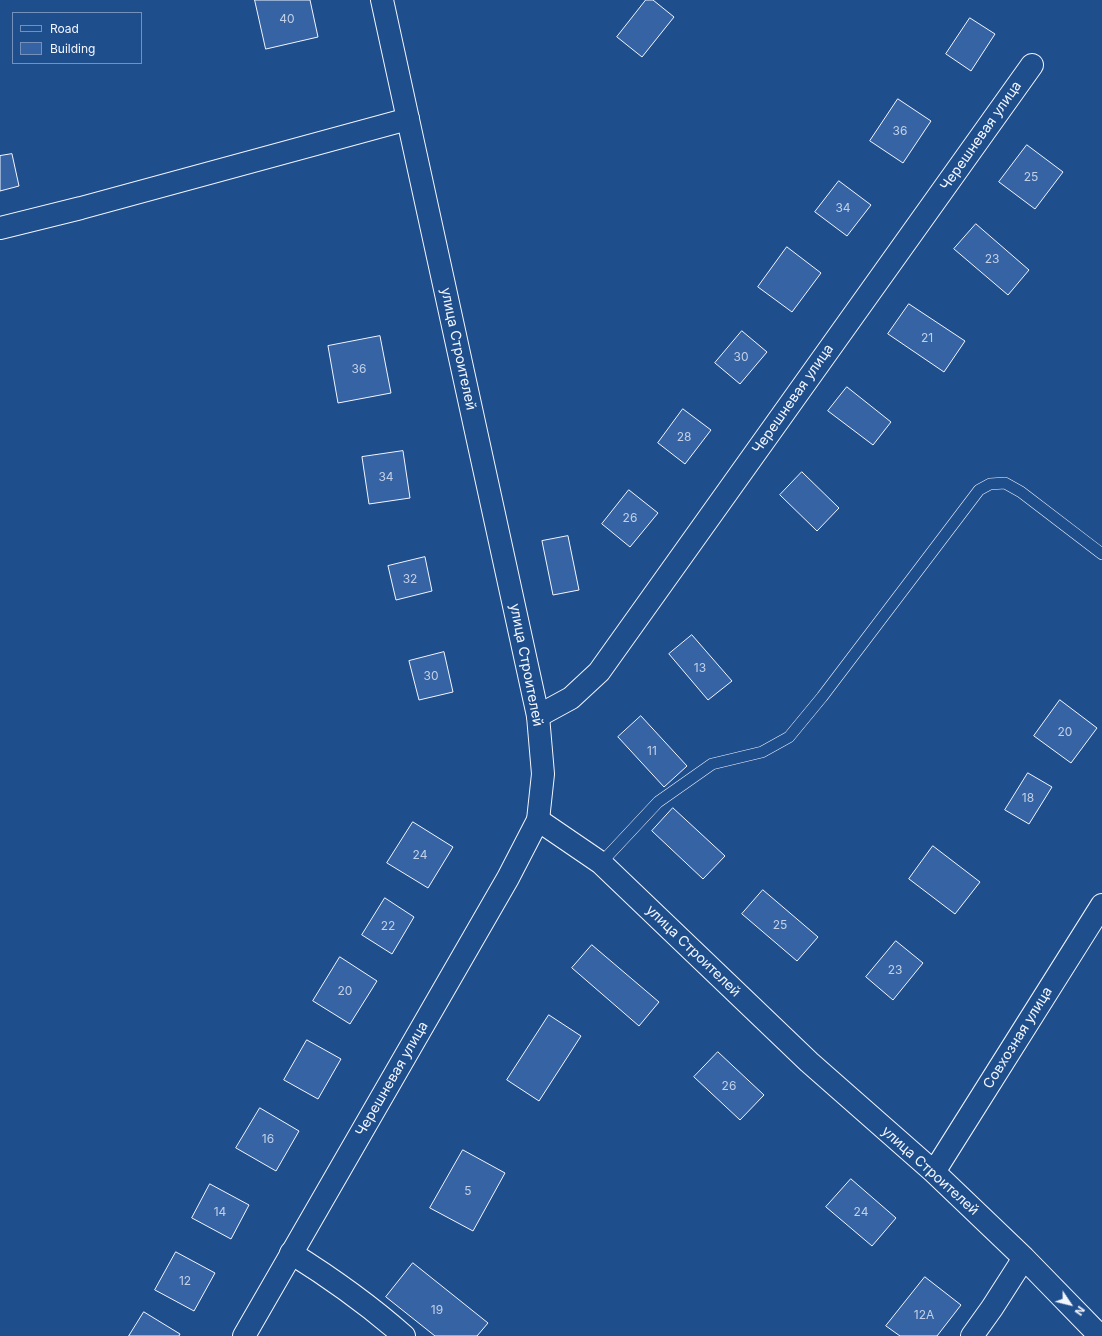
<!DOCTYPE html>
<html>
<head>
<meta charset="utf-8">
<style>
  body { margin:0 }
  #map { position:relative; width:1102px; height:1336px; overflow:hidden; background:#1f4e8c; font-family:Inter,sans-serif }
  canvas { display:block }
  .legend { position:absolute; left:12px; top:12px; width:130px; height:52px; box-sizing:border-box; background:#1f4e8c; border:1px solid #7391ba; margin:0; padding:5px 7px; list-style:none; font-size:12px; color:#f2f6ff }
  .legend li { display:flex; align-items:center; gap:8px; height:20px }
  .legend b { width:20px; border:1px solid #7391ba }
  .north { position:absolute; left:1050px; top:1284px; width:40px; height:40px; -webkit-text-stroke:3px #1f4e8c; paint-order:stroke; rotate:125deg; font-size:11px; font-weight:700; line-height:16px; text-align:center; color:#f2f6ff }
  .north::after { content:''; display:block; margin:auto; width:14px; height:18px; background:#f2f6ff; clip-path:polygon(50% 0,100% 100%,50% 72%,0 100%) }
</style>
</head>
<body>
<div id="map">
<canvas width="1102" height="1336"></canvas>
<ul class="legend">
<li><b style="height:5px;background:#1f4e8c"></b>Road</li>
<li><b style="height:11px;background:#3563a3"></b>Building</li>
</ul>
<div class="north">N</div>
</div>
<script>
const ctx = document.querySelector('canvas').getContext('2d');
ctx.lineJoin = 'round';
function fillPath(path, color) {
  ctx.fillStyle = color;
  ctx.fill(path, 'evenodd');
}
function strokePath(path, color, width, dash) {
  ctx.strokeStyle = color;
  ctx.lineWidth = width;
  ctx.lineCap = dash ? 'butt' : 'round';
  ctx.setLineDash(dash || []);
  ctx.stroke(path);
}
function drawText(font, color, halo, rows, align = 'center') {
  ctx.font = font + ' Inter,sans-serif';
  ctx.lineWidth = 3;
  ctx.setLineDash([]);
  ctx.textBaseline = 'middle';
  ctx.strokeStyle = halo;
  ctx.fillStyle = color;
  for (const [text, x, y, turn = 0] of rows) {
    ctx.save();
    ctx.translate(x, y);
    ctx.rotate((+turn || 0) * Math.PI / 180);
    ctx.textAlign = isNaN(turn) ? turn : align;
    if (halo) ctx.strokeText(text, 0, 0);
    ctx.fillText(text, 0, 0);
    ctx.restore();
  }
}
const building = new Path2D(`
  M 255,0 L 310,0 L 318,37 L 266,49 Z
  M 646,0 L 653,0 L 674,17 L 642,57 L 617,37 Z
  M 970,18 L 995,34 L 971,71 L 946,54 Z
  M 898,99 L 931,121 L 903,163 L 870,141 Z
  M 1027,145 L 1063,172 L 1035,209 L 999,182 Z
  M 12,154 L 19,186 L 0,191 L 0,156 Z
  M 839,181 L 871,205 L 847,236 L 815,212 Z
  M 976,224 L 1029,270 L 1008,295 L 954,249 Z
  M 787,247 L 821,273 L 792,312 L 758,287 Z
  M 909,304 L 965,341 L 944,372 L 888,334 Z
  M 742,331 L 767,352 L 740,384 L 715,363 Z
  M 380,336 L 391,393 L 338,403 L 328,346 Z
  M 847,387 L 891,422 L 873,445 L 828,411 Z
  M 683,409 L 711,430 L 685,464 L 658,443 Z
  M 403,451 L 410,498 L 369,504 L 362,457 Z
  M 802,472 L 839,508 L 817,531 L 780,495 Z
  M 629,490 L 658,513 L 630,547 L 602,524 Z
  M 568,536 L 579,590 L 553,595 L 542,541 Z
  M 425,557 L 432,591 L 396,600 L 388,566 Z
  M 692,635 L 732,681 L 708,700 L 669,654 Z
  M 444,652 L 453,692 L 419,700 L 409,661 Z
  M 1060,700 L 1097,728 L 1071,763 L 1034,736 Z
  M 641,716 L 687,766 L 664,787 L 618,737 Z
  M 1028,773 L 1052,787 L 1029,824 L 1005,810 Z
  M 673,808 L 725,856 L 703,879 L 652,831 Z
  M 413,822 L 453,847 L 428,888 L 387,863 Z
  M 933,846 L 980,882 L 955,914 L 909,879 Z
  M 763,890 L 818,937 L 797,961 L 742,914 Z
  M 385,898 L 414,917 L 392,954 L 362,935 Z
  M 896,941 L 923,963 L 893,1000 L 866,977 Z
  M 592,945 L 659,1002 L 639,1026 L 572,968 Z
  M 340,957 L 377,981 L 350,1024 L 313,1001 Z
  M 549,1015 L 581,1036 L 539,1101 L 507,1080 Z
  M 307,1040 L 341,1059 L 318,1099 L 284,1080 Z
  M 718,1052 L 764,1095 L 740,1120 L 694,1077 Z
  M 260,1108 L 299,1131 L 276,1171 L 236,1148 Z
  M 463,1150 L 505,1173 L 473,1231 L 430,1208 Z
  M 851,1179 L 896,1218 L 872,1246 L 826,1207 Z
  M 210,1184 L 249,1205 L 231,1239 L 192,1218 Z
  M 176,1252 L 215,1273 L 194,1311 L 155,1290 Z
  M 413,1263 L 488,1323 L 477,1336 L 435,1336 L 386,1297 Z
  M 925,1277 L 961,1305 L 937,1336 L 900,1336 L 886,1326 Z
  M 144,1312 L 180,1334 L 179,1336 L 129,1336 Z`);
const service = new Path2D(`
  M 601,863 L 658,802 L 712,764 L 762,752 L 789,737 L 822,697 L 979,490 L 990,484 L 1005,483 L 1021,492 L 1102,554`);
const minor = new Path2D(`
  M 0,228 L 81,208 L 408,119
  M 538,716 L 571,698 L 599,672 L 1032,65
  M 538,820 L 601,863 L 809,1062 L 934,1172 L 1024,1258 L 1100,1336
  M 934,1172 L 1102,905
  M 291,1253 C 331,1278 369,1305 404,1336
  M 972,1336 L 992,1308 L 1024,1258`);
const tertiary = new Path2D(`
  M 244,1336 L 508,878 L 538,820 L 543,774 L 538,716 L 382,0`);
const numberNames = [
  ["40",287,19],
  ["36",900,131],
  ["25",1031,177],
  ["34",843,208],
  ["23",992,259],
  ["21",927,338],
  ["30",741,357],
  ["36",359,369],
  ["28",684,437],
  ["34",386,477],
  ["26",630,518],
  ["32",410,579],
  ["13",700,668],
  ["30",431,676],
  ["20",1065,732],
  ["11",652,751],
  ["18",1028,798],
  ["24",420,855],
  ["25",780,925],
  ["22",388,926],
  ["23",895,970],
  ["20",345,991],
  ["26",729,1086],
  ["16",268,1139],
  ["5",468,1191],
  ["14",220,1212],
  ["24",861,1212],
  ["12",185,1281],
  ["19",437,1310],
  ["12А",924,1315]
];
const streetNames = [
  ["Черешневая улица",981,136,-55],
  ["улица Строителей",458,349,78],
  ["Черешневая улица",793,399,-55],
  ["улица Строителей",526,665,79],
  ["улица Строителей",693,951,44],
  ["Совхозная улица",1018,1038,-58],
  ["Черешневая улица",392,1079,-60],
  ["улица Строителей",930,1171,42]
];
fillPath(building, '#3563a3');
strokePath(building, '#f2f6ff', 1);
strokePath(service, '#f2f6ff', 12);
strokePath(minor, '#f2f6ff', 24);
strokePath(tertiary, '#f2f6ff', 24);
strokePath(service, '#1f4e8c', 11);
strokePath(minor, '#1f4e8c', 22);
strokePath(tertiary, '#1f4e8c', 22);
drawText('12px', '#c3d1e8', null, numberNames);
drawText('14px', '#f2f6ff', '#1f4e8c', streetNames);
</script>
</body>
</html>
